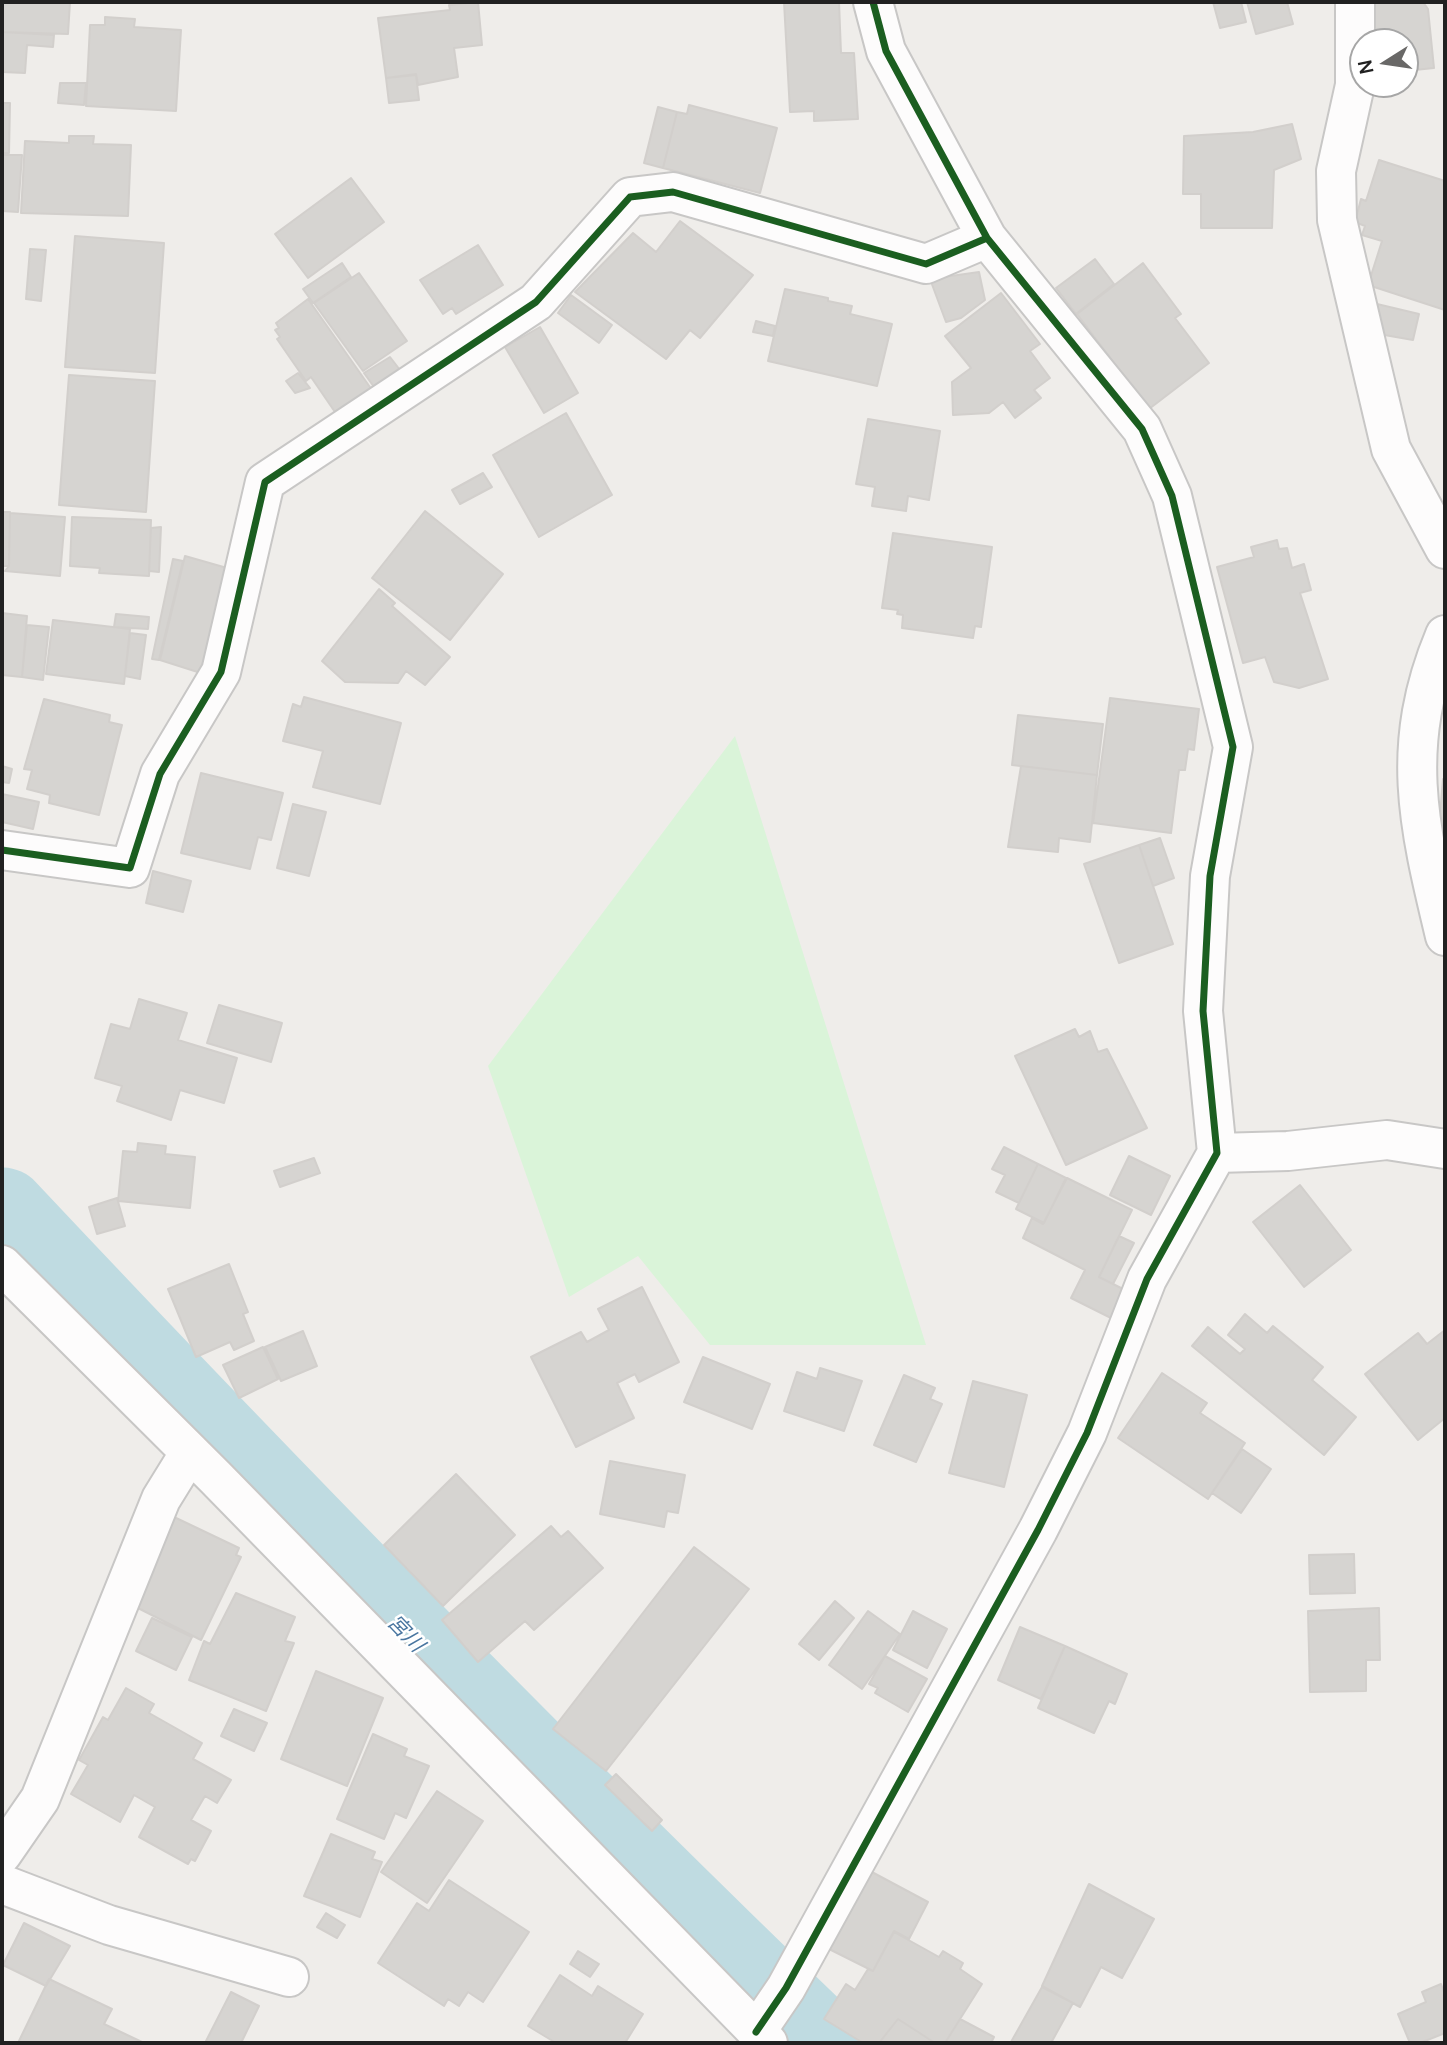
<!DOCTYPE html>
<html>
<head>
<meta charset="utf-8">
<style>
  body { margin:0 }
  #map { position:relative; width:1447px; height:2045px; overflow:hidden; background:#efedea; font-family:Manrope,sans-serif }
  canvas { display:block }
  .frame { position:absolute; inset:0; border:4px solid #212121; pointer-events:none }
  .north { position:absolute; left:1349px; top:28px; width:70px; height:70px; box-sizing:border-box; background:#fff; border:2px solid #a6a6a6; border-radius:50%; rotate:258deg; font-size:19px; font-weight:700; line-height:28px; text-align:center; color:#212121 }
  .north::after { content:''; display:block; margin:auto; width:24px; height:32px; background:#696867; clip-path:polygon(50% 0,100% 100%,50% 72%,0 100%) }
</style>
</head>
<body>
<div id="map">
<canvas width="1447" height="2045"></canvas>
<div class="frame"></div>
<div class="north">N</div>
</div>
<script>
const ctx = document.querySelector('canvas').getContext('2d');
ctx.lineJoin = 'round';
function fillPath(path, color) {
  ctx.fillStyle = color;
  ctx.fill(path, 'evenodd');
}
function strokePath(path, color, width, dash) {
  ctx.strokeStyle = color;
  ctx.lineWidth = width;
  ctx.lineCap = dash ? 'butt' : 'round';
  ctx.setLineDash(dash || []);
  ctx.stroke(path);
}
function drawText(font, color, halo, rows, align = 'center') {
  ctx.font = font + ' Manrope,"Noto Sans JP",sans-serif';
  ctx.lineWidth = 5;
  ctx.setLineDash([]);
  ctx.textBaseline = 'middle';
  ctx.strokeStyle = halo;
  ctx.fillStyle = color;
  for (const [text, x, y, turn = 0] of rows) {
    ctx.save();
    ctx.translate(x, y);
    ctx.rotate((+turn || 0) * Math.PI / 180);
    ctx.textAlign = isNaN(turn) ? turn : align;
    if (halo) ctx.strokeText(text, 0, 0);
    ctx.fillText(text, 0, 0);
    ctx.restore();
  }
}
const park = new Path2D(`
  M 735,736 L 926,1345 L 710,1345 L 638,1256 L 569,1297 L 488,1066 Z`);
const river = new Path2D(`
  M 2,1214 C 268,1497 539,1774 818,2043`);
const building = new Path2D(`
  M 2,2 L 70,2 L 68,34 L 2,32 Z
  M 478,2 L 482,45 L 454,48 L 458,77 L 418,85 L 416,74 L 386,78 L 378,18 L 450,10 L 449,5 Z
  M 784,2 L 839,2 L 841,53 L 854,53 L 858,119 L 814,121 L 814,111 L 790,112 Z
  M 1213,2 L 1241,2 L 1246,22 L 1220,28 Z
  M 1247,2 L 1287,2 L 1293,24 L 1256,34 Z
  M 1365,2 L 1423,2 L 1428,9 L 1434,68 L 1405,71 L 1405,42 L 1369,42 Z
  M 105,17 L 135,19 L 134,27 L 181,30 L 176,111 L 86,106 L 90,25 L 105,25 Z
  M 2,32 L 54,35 L 53,47 L 27,45 L 25,73 L 2,72 Z
  M 416,75 L 419,100 L 389,103 L 386,78 Z
  M 60,83 L 86,83 L 84,105 L 58,103 Z
  M 2,103 L 10,103 L 9,153 L 2,153 Z
  M 689,105 L 777,128 L 760,193 L 663,168 L 677,112 L 687,114 Z
  M 658,107 L 677,112 L 663,168 L 644,163 Z
  M 1292,124 L 1301,159 L 1274,170 L 1272,228 L 1201,228 L 1201,194 L 1183,194 L 1184,136 L 1253,132 Z
  M 69,136 L 94,136 L 93,144 L 131,145 L 128,216 L 21,213 L 25,141 L 69,143 Z
  M 2,155 L 22,155 L 18,212 L 2,211 Z
  M 1379,160 L 1445,181 L 1445,310 L 1368,285 L 1382,241 L 1362,235 L 1365,226 L 1355,222 L 1361,199 L 1366,201 Z
  M 351,178 L 384,222 L 308,278 L 275,234 Z
  M 680,221 L 753,275 L 700,338 L 690,330 L 666,359 L 575,292 L 633,233 L 656,252 Z
  M 75,236 L 164,243 L 155,373 L 65,367 Z
  M 478,245 L 503,285 L 456,314 L 452,308 L 443,314 L 420,280 Z
  M 30,249 L 46,250 L 41,301 L 26,299 Z
  M 1095,259 L 1114,284 L 1076,314 L 1056,288 Z
  M 342,263 L 351,277 L 313,303 L 303,289 Z
  M 1143,263 L 1181,314 L 1175,318 L 1209,363 L 1149,409 L 1077,314 Z
  M 979,272 L 985,300 L 961,318 L 946,322 L 930,279 Z
  M 359,273 L 407,341 L 363,371 L 314,303 Z
  M 785,289 L 828,298 L 828,301 L 852,306 L 850,314 L 892,324 L 877,386 L 768,361 Z
  M 1001,293 L 1040,344 L 1030,351 L 1050,378 L 1034,390 L 1041,398 L 1015,418 L 1003,402 L 989,413 L 953,415 L 952,382 L 971,368 L 945,336 Z
  M 571,295 L 612,325 L 599,343 L 558,313 Z
  M 308,299 L 372,390 L 337,415 L 311,377 L 306,381 L 277,339 L 280,337 L 275,330 L 279,328 L 276,323 Z
  M 1377,304 L 1419,314 L 1413,340 L 1373,333 Z
  M 756,321 L 775,326 L 773,336 L 753,332 Z
  M 540,327 L 578,393 L 544,413 L 505,347 Z
  M 390,357 L 400,370 L 374,387 L 364,373 Z
  M 298,373 L 310,388 L 295,393 L 286,381 Z
  M 69,375 L 155,381 L 146,512 L 59,505 Z
  M 566,413 L 612,495 L 539,537 L 493,455 Z
  M 868,419 L 940,431 L 929,500 L 908,496 L 906,511 L 872,506 L 875,487 L 856,484 Z
  M 483,473 L 492,487 L 460,504 L 452,490 Z
  M 425,511 L 503,574 L 450,640 L 372,578 Z
  M 2,512 L 10,512 L 9,566 L 2,566 Z
  M 10,513 L 65,517 L 60,576 L 5,571 L 9,566 Z
  M 72,517 L 151,520 L 149,576 L 99,573 L 100,568 L 70,566 Z
  M 161,527 L 159,572 L 149,571 L 151,528 Z
  M 893,533 L 992,547 L 981,627 L 975,626 L 973,638 L 902,628 L 903,615 L 897,614 L 898,610 L 882,608 Z
  M 1277,540 L 1279,549 L 1287,548 L 1292,568 L 1304,564 L 1311,590 L 1300,593 L 1328,679 L 1299,688 L 1274,682 L 1265,657 L 1243,663 L 1217,567 L 1254,557 L 1251,547 Z
  M 185,556 L 234,570 L 207,675 L 160,660 Z
  M 173,559 L 183,561 L 159,660 L 152,659 Z
  M 379,589 L 395,603 L 392,606 L 450,657 L 425,685 L 406,671 L 398,683 L 345,682 L 322,661 Z
  M 2,613 L 27,616 L 22,677 L 2,675 Z
  M 116,614 L 149,617 L 148,629 L 114,627 Z
  M 53,620 L 130,629 L 124,684 L 46,674 Z
  M 27,625 L 49,627 L 43,680 L 22,677 Z
  M 130,633 L 146,635 L 140,679 L 125,676 Z
  M 304,697 L 401,723 L 380,804 L 313,787 L 323,751 L 283,741 L 293,704 L 301,707 Z
  M 1110,698 L 1199,709 L 1194,750 L 1188,749 L 1185,770 L 1179,770 L 1171,833 L 1093,823 Z
  M 44,699 L 110,715 L 109,722 L 122,725 L 99,815 L 49,803 L 50,795 L 27,789 L 32,770 L 24,769 Z
  M 1018,715 L 1103,724 L 1097,775 L 1012,765 Z
  M 2,766 L 12,769 L 9,783 L 2,782 Z
  M 1021,766 L 1097,775 L 1090,842 L 1059,838 L 1058,852 L 1008,847 Z
  M 201,773 L 283,793 L 271,840 L 258,837 L 250,869 L 181,853 Z
  M 1443,779 L 1445,779 L 1445,826 L 1439,826 Z
  M 2,794 L 39,802 L 33,829 L 2,822 Z
  M 293,804 L 326,812 L 309,876 L 277,868 Z
  M 1160,838 L 1174,878 L 1153,886 L 1139,845 Z
  M 1139,845 L 1173,944 L 1119,963 L 1084,864 Z
  M 153,871 L 191,881 L 183,912 L 146,903 Z
  M 139,999 L 187,1013 L 178,1040 L 237,1058 L 224,1103 L 180,1090 L 171,1120 L 117,1101 L 122,1086 L 95,1078 L 111,1024 L 130,1029 Z
  M 219,1005 L 282,1023 L 271,1062 L 207,1043 Z
  M 1075,1029 L 1079,1037 L 1090,1031 L 1098,1052 L 1107,1049 L 1147,1128 L 1066,1165 L 1015,1056 Z
  M 138,1143 L 166,1146 L 165,1154 L 195,1157 L 190,1208 L 118,1201 L 123,1151 L 137,1152 Z
  M 1004,1147 L 1038,1164 L 1019,1203 L 996,1192 L 1005,1175 L 992,1169 Z
  M 1129,1156 L 1170,1176 L 1151,1215 L 1110,1195 Z
  M 314,1158 L 320,1173 L 280,1187 L 274,1171 Z
  M 1038,1164 L 1066,1178 L 1044,1223 L 1016,1209 Z
  M 1067,1178 L 1132,1210 L 1099,1277 L 1127,1291 L 1113,1319 L 1071,1298 L 1085,1270 L 1023,1238 L 1032,1218 L 1043,1224 Z
  M 1300,1185 L 1351,1250 L 1304,1287 L 1253,1222 Z
  M 117,1198 L 125,1226 L 97,1234 L 89,1207 Z
  M 1119,1236 L 1134,1243 L 1113,1284 L 1099,1277 Z
  M 229,1264 L 248,1312 L 243,1314 L 254,1341 L 234,1350 L 230,1342 L 196,1357 L 168,1289 Z
  M 642,1287 L 679,1362 L 639,1382 L 635,1374 L 617,1383 L 634,1418 L 576,1447 L 531,1357 L 581,1332 L 587,1342 L 609,1330 L 598,1309 Z
  M 1245,1314 L 1267,1333 L 1273,1326 L 1323,1367 L 1312,1380 L 1356,1417 L 1324,1455 L 1192,1346 L 1208,1327 L 1240,1354 L 1245,1349 L 1228,1335 Z
  M 1445,1330 L 1445,1418 L 1418,1440 L 1365,1374 L 1418,1333 L 1427,1344 Z
  M 303,1331 L 317,1366 L 281,1381 L 265,1347 Z
  M 263,1347 L 278,1379 L 239,1398 L 223,1365 Z
  M 703,1357 L 770,1384 L 752,1429 L 684,1402 Z
  M 820,1368 L 862,1381 L 844,1431 L 784,1411 L 797,1372 L 817,1379 Z
  M 1162,1373 L 1207,1403 L 1200,1413 L 1245,1443 L 1208,1499 L 1118,1438 Z
  M 904,1375 L 935,1388 L 930,1399 L 942,1404 L 916,1462 L 874,1445 Z
  M 973,1381 L 1027,1395 L 1004,1487 L 949,1473 Z
  M 1242,1449 L 1271,1469 L 1241,1513 L 1212,1493 Z
  M 610,1461 L 685,1475 L 678,1513 L 667,1511 L 664,1527 L 600,1514 Z
  M 456,1474 L 515,1535 L 443,1606 L 384,1545 Z
  M 174,1517 L 239,1548 L 236,1555 L 241,1557 L 201,1640 L 132,1605 Z
  M 551,1526 L 561,1537 L 568,1531 L 603,1568 L 534,1630 L 525,1621 L 478,1662 L 442,1620 Z
  M 694,1547 L 749,1589 L 606,1771 L 553,1729 Z
  M 1354,1554 L 1355,1593 L 1310,1594 L 1309,1555 Z
  M 236,1593 L 295,1617 L 285,1641 L 294,1643 L 266,1711 L 189,1680 L 204,1641 L 210,1644 Z
  M 835,1601 L 854,1618 L 819,1660 L 799,1644 Z
  M 1379,1608 L 1380,1660 L 1366,1660 L 1366,1691 L 1310,1692 L 1308,1611 Z
  M 868,1611 L 900,1634 L 862,1689 L 829,1665 Z
  M 913,1611 L 947,1629 L 927,1668 L 893,1650 Z
  M 152,1618 L 192,1637 L 176,1670 L 136,1651 Z
  M 1020,1627 L 1065,1646 L 1041,1699 L 998,1680 Z
  M 1065,1646 L 1127,1674 L 1115,1704 L 1109,1701 L 1094,1733 L 1038,1708 Z
  M 885,1656 L 927,1679 L 908,1712 L 875,1693 L 878,1688 L 869,1684 Z
  M 316,1671 L 383,1698 L 347,1786 L 281,1759 Z
  M 126,1688 L 154,1704 L 149,1713 L 202,1743 L 193,1759 L 231,1780 L 217,1803 L 205,1796 L 191,1820 L 211,1831 L 195,1861 L 191,1859 L 188,1864 L 139,1837 L 155,1807 L 134,1795 L 120,1822 L 71,1794 L 88,1765 L 79,1760 L 103,1717 L 108,1720 Z
  M 234,1709 L 267,1723 L 254,1751 L 221,1736 Z
  M 373,1734 L 407,1749 L 404,1756 L 429,1766 L 406,1818 L 395,1813 L 384,1839 L 337,1819 Z
  M 616,1774 L 662,1820 L 652,1831 L 605,1785 Z
  M 437,1791 L 483,1821 L 427,1903 L 381,1872 Z
  M 331,1834 L 375,1852 L 372,1859 L 382,1862 L 360,1917 L 304,1896 Z
  M 870,1871 L 928,1902 L 909,1939 L 894,1931 L 873,1971 L 829,1949 Z
  M 449,1880 L 529,1932 L 483,2002 L 468,1992 L 459,2006 L 448,1999 L 444,2006 L 378,1963 L 417,1903 L 429,1911 Z
  M 1089,1884 L 1154,1919 L 1122,1978 L 1101,1967 L 1080,2007 L 1042,1986 Z
  M 326,1913 L 345,1925 L 337,1938 L 317,1927 Z
  M 24,1923 L 70,1946 L 46,1986 L 3,1965 Z
  M 894,1932 L 939,1957 L 943,1951 L 963,1963 L 960,1969 L 982,1984 L 945,2043 L 935,2043 L 898,2019 L 879,2043 L 863,2043 L 824,2019 L 846,1984 L 855,1990 L 868,1969 L 873,1971 Z
  M 578,1951 L 599,1964 L 590,1977 L 570,1964 Z
  M 560,1975 L 592,1996 L 598,1986 L 643,2014 L 625,2043 L 556,2043 L 528,2026 Z
  M 49,1979 L 112,2009 L 104,2024 L 144,2043 L 18,2043 Z
  M 1441,1984 L 1445,1995 L 1445,2033 L 1420,2043 L 1410,2043 L 1398,2014 L 1426,2002 L 1422,1992 Z
  M 1042,1987 L 1073,2003 L 1051,2043 L 1011,2042 Z
  M 231,1992 L 259,2006 L 241,2043 L 205,2043 Z
  M 898,2019 L 935,2043 L 879,2043 Z
  M 960,2019 L 994,2037 L 991,2043 L 945,2043 Z`);
const street = new Path2D(`
  M 1355,2 L 1355,85 L 1336,171 L 1337,220 L 1391,449 L 1445,549
  M 1445,635 C 1399,745 1418,824 1445,936
  M 2,850 L 130,868 L 160,774 L 221,672 L 265,482 L 536,302 L 630,197 L 673,192 L 926,264 L 987,238
  M 1217,1153 L 1288,1151 L 1387,1140 L 1445,1149
  M 2,1265 L 215,1477 L 768,2043
  M 2,1854 L 40,1799 L 161,1499 L 190,1452
  M 2,1884 L 109,1925 L 289,1977
  M 756,2032 L 786,1988 L 1038,1530 L 1087,1433 L 1147,1279 L 1217,1153 L 1203,1011 L 1210,876 L 1233,747 L 1172,496 L 1142,429 L 987,238 L 886,51 L 873,2`);
const cycleway = new Path2D(`
  M 2,850 L 130,868 L 160,774 L 221,672 L 265,482 L 536,302 L 630,197 L 673,192 L 926,264 L 987,238
  M 756,2032 L 786,1988 L 1038,1530 L 1087,1433 L 1147,1279 L 1217,1153 L 1203,1011 L 1210,876 L 1233,747 L 1172,496 L 1142,429 L 987,238 L 886,51 L 873,2`);
const waterNames = [
  ["宮川",405,1634,46]
];
fillPath(park, '#daf4d9');
strokePath(river, '#bfdbe1', 93);
fillPath(building, '#d6d4d1');
strokePath(building, '#d2cfcc', 2);
strokePath(street, '#c8c7c6', 42);
strokePath(street, '#fdfcfc', 38);
strokePath(cycleway, '#1b5e20', 7);
drawText('italic 21px', '#4976a0', '#fff', waterNames);
</script>
</body>
</html>
